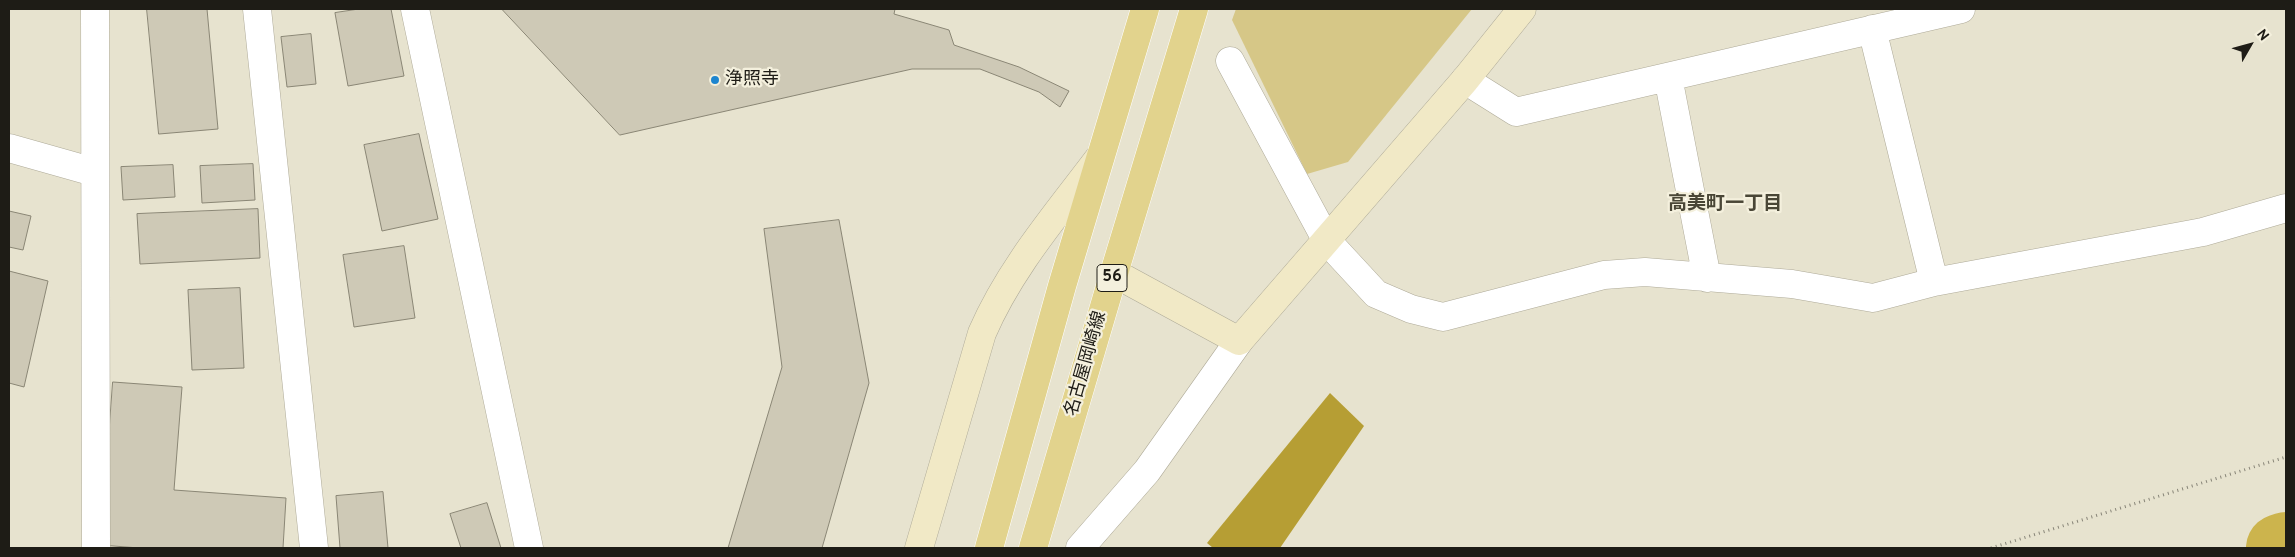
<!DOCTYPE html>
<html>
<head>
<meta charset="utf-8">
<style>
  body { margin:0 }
  #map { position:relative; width:2295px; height:557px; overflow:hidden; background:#e7e3cf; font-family:Overpass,sans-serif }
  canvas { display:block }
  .frame { position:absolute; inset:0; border:10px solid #1e1c16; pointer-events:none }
  .north { position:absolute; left:2225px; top:20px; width:50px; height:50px; -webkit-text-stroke:4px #f4f0dd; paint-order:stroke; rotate:52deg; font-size:14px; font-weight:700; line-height:20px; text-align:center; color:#1e1c16 }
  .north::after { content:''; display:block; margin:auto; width:18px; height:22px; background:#1e1c16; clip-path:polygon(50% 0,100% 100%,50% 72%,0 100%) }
</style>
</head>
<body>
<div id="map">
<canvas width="2295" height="557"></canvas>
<div class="frame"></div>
<div class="north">N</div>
</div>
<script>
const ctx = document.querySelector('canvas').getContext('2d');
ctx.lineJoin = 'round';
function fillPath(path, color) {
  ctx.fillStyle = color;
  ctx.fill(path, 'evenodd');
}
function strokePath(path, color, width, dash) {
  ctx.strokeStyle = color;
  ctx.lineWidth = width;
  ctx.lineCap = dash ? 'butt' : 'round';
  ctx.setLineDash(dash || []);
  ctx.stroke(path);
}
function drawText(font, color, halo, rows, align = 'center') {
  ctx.font = font + ' Overpass,"Noto Sans JP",sans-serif';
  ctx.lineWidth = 4.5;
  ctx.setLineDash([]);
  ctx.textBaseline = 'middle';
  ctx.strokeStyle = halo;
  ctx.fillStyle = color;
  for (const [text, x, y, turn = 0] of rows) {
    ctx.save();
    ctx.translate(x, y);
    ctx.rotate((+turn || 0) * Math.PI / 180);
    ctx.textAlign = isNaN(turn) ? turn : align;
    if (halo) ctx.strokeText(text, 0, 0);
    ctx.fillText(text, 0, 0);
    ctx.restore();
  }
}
const green = new Path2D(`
  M 1236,9 L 1472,9 L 1348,162 L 1307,174 L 1232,20 Z`);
const forest = new Path2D(`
  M 1330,393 L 1364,426 L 1280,548 L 1213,548 L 1207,543 Z`);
const river = new Path2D(`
  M 2280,548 L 2286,546`);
const building = new Path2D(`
  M 147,9 L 207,9 L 218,129 L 159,134 Z
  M 359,9 L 391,9 L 404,76 L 348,86 L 335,13 Z
  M 502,9 L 895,9 L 894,14 L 949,30 L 954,45 L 1019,67 L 1069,91 L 1060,107 L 1039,92 L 980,69 L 912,69 L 620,135 Z
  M 311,34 L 316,84 L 287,87 L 281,37 Z
  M 419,134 L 438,219 L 382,231 L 364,145 Z
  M 253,164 L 255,200 L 202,203 L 200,166 Z
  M 173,165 L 175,197 L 123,200 L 121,167 Z
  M 258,209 L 260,258 L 140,264 L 137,214 Z
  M 9,211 L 31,216 L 23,250 L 9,247 Z
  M 839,220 L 869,383 L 822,548 L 728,548 L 782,367 L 764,229 Z
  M 404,246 L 415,318 L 354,327 L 343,255 Z
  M 9,271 L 48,281 L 24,387 L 9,383 Z
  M 240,288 L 244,368 L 192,370 L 188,290 Z
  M 113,382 L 182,387 L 174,490 L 286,498 L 283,548 L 139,548 L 101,545 Z
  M 383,492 L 388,548 L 340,548 L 336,496 Z
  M 487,503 L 501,548 L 461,548 L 450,514 Z`);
const path = new Path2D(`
  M 1991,548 L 2286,457`);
const street = new Path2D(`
  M 95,9 L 96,548
  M 257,9 L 314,548
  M 415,9 L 529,548
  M 1872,29 L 1934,282
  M 1230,61 L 1327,241 L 1376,294 L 1411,309 L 1443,317 L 1604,275 L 1645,272 L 1792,284 L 1873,298 L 1934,282 L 2203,232 L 2286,208
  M 1668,77 L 1707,278
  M 1465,80 L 1516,112 L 1961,9
  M 9,148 L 94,172
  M 1080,548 L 1147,471 L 1239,341`);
const secondary = new Path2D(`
  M 1114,273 L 1239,341 L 1465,80 L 1522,9
  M 919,548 L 982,333 C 1010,268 1057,214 1099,158`);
const primary = new Path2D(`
  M 989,548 L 1062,286 L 1145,9
  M 1033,548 L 1114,273 L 1194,9`);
const markers = [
  [715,80,5,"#1d85cf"]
];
const shields = [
  [1112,278,30]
];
const shieldNames = [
  ["56",1112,278]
];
const poiNames = [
  ["浄照寺",725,80]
];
const streetNames = [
  ["名古屋岡崎線",1087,364,-74]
];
const neighbourhoodNames = [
  ["高美町一丁目",1725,205]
];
fillPath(green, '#d6c787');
fillPath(forest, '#b69e34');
strokePath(river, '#ccb44d', 68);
fillPath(building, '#cec9b6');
strokePath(building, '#8a8675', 1);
strokePath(street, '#aeaa98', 29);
strokePath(secondary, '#aeaa98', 29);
strokePath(primary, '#fff', 29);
strokePath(path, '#888578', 3, [1, 4]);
strokePath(street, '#fff', 28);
strokePath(secondary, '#f1e9c6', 28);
strokePath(primary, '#e2d38d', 28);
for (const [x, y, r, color] of markers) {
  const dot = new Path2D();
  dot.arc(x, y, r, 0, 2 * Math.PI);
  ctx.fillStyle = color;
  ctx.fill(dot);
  strokePath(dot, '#f4f0dd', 2);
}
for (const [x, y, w] of shields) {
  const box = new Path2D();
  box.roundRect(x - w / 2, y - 13.5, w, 27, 4);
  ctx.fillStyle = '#f4f0dd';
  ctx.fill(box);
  strokePath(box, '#1e1c16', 1);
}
drawText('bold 16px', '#1e1c16', null, shieldNames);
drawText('18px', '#1e1c16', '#f4f0dd', poiNames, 'left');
drawText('18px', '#1e1c16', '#f4f0dd', streetNames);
drawText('bold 19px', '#494636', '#f4f0dd', neighbourhoodNames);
</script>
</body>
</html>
